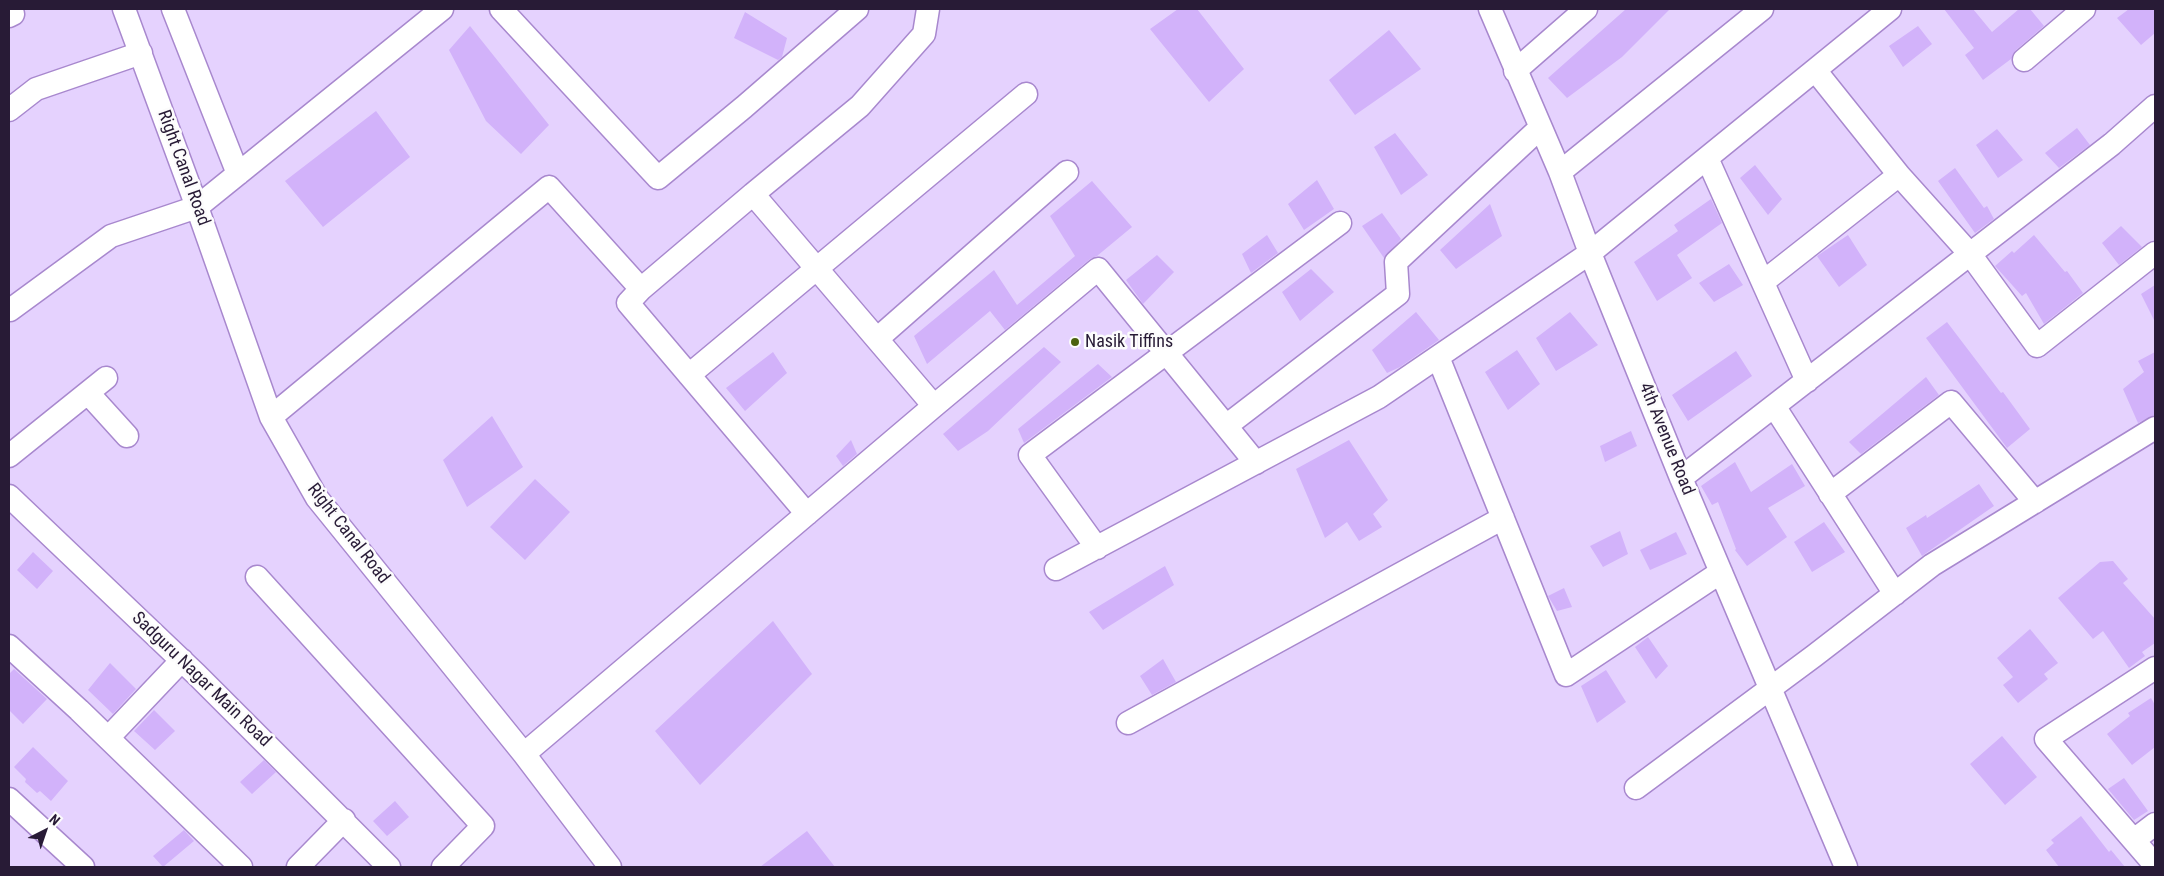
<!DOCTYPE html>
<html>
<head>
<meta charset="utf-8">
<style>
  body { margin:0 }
  #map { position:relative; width:2164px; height:876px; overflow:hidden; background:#e5d2fe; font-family:"Roboto Condensed",sans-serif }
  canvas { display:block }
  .frame { position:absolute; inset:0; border:10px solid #281b36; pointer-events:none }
  .north { position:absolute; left:20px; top:806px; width:50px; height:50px; -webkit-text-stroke:4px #fcfcfc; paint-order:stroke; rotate:41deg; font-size:14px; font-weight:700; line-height:20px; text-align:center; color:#281b36 }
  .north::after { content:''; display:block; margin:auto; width:18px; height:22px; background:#281b36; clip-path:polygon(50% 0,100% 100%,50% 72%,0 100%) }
</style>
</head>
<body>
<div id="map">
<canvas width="2164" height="876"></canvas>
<div class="frame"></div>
<div class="north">N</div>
</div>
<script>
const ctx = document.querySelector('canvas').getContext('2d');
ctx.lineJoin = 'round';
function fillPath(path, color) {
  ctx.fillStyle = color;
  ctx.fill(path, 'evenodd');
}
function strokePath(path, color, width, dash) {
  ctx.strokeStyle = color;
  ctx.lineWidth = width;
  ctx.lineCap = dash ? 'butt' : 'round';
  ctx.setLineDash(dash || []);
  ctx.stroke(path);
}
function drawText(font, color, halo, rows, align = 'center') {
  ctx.font = font + ' "Roboto Condensed",sans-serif';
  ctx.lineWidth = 5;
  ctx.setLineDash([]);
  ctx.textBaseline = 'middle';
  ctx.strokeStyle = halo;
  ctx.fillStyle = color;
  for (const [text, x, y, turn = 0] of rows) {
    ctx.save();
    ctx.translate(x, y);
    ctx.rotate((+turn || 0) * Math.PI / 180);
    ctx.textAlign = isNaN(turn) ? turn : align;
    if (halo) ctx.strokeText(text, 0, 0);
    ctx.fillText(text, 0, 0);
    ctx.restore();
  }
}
const building = new Path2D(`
  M 1178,9 L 1197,9 L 1244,69 L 1209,102 L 1150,29 Z
  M 1626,9 L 1670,9 L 1622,57 L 1567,98 L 1548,78 Z
  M 1944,9 L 1973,9 L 1992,32 L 2019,9 L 2030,9 L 2044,26 L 2016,50 L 2011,59 L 1983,80 L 1965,55 L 1974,48 Z
  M 2129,9 L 2155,9 L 2155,33 L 2141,45 L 2117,18 Z
  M 745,12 L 787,38 L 782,57 L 778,60 L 734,38 Z
  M 470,26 L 549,125 L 521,154 L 486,121 L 449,50 Z
  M 1918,26 L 1932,44 L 1903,67 L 1889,46 Z
  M 1389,30 L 1421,69 L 1355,115 L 1329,80 Z
  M 376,111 L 410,157 L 323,227 L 285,181 Z
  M 2077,128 L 2090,145 L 2059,168 L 2045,153 Z
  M 1997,129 L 2023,160 L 1998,178 L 1976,145 Z
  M 1395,133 L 1428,175 L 1401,195 L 1374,147 Z
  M 1755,165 L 1782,199 L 1768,215 L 1740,178 Z
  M 1955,168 L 1984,208 L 1987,206 L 1994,219 L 1975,233 L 1938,181 Z
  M 1317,180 L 1334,209 L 1304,230 L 1288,204 Z
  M 1092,181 L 1132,227 L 1097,256 L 1090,259 L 1005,330 L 990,311 L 927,364 L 914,336 L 994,270 L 1017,305 L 1075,256 L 1050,216 Z
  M 1711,199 L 1722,223 L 1677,255 L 1692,278 L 1657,301 L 1634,262 L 1678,231 L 1674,225 Z
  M 1490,204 L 1502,236 L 1456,269 L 1440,250 Z
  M 1382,213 L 1401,239 L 1384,258 L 1362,226 Z
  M 2121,226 L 2142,247 L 2119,265 L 2102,243 Z
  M 1267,235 L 1278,253 L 1251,273 L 1242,254 Z
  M 1848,235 L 1867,265 L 1839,287 L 1817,256 Z
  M 2034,235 L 2065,272 L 2067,271 L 2083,293 L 2044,324 L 2026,293 L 2022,296 L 1995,266 L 2012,251 L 2014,253 Z
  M 1157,255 L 1174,272 L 1143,304 L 1126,280 Z
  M 1729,264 L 1743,285 L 1714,302 L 1699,283 Z
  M 1311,269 L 1334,292 L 1300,321 L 1282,292 Z
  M 2155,285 L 2155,322 L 2141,294 Z
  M 1416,312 L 1439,340 L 1400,367 L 1387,373 L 1372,350 Z
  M 1570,312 L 1598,345 L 1556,371 L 1536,338 Z
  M 1947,322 L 2001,393 L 2003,392 L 2030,429 L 2007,448 L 1926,338 Z
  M 1044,347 L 1061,362 L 988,431 L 958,451 L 943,434 Z
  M 1517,350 L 1540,384 L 1508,410 L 1485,372 Z
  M 1736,351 L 1752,376 L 1688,421 L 1672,395 Z
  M 773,352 L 787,373 L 745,411 L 726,388 Z
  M 2155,352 L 2155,415 L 2138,423 L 2123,389 L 2144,372 L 2138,361 Z
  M 1098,364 L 1112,377 L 1024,443 L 1018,429 Z
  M 1926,377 L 1939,395 L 1861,454 L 1849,442 Z
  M 492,416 L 523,467 L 467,507 L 443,460 Z
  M 1631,431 L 1637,446 L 1605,462 L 1600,446 Z
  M 851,440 L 857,454 L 843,466 L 836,456 Z
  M 1349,440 L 1388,500 L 1373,514 L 1382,527 L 1359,541 L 1347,522 L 1325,538 L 1296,469 Z
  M 1735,462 L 1751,492 L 1792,464 L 1805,486 L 1768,508 L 1787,537 L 1747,566 L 1735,550 L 1736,549 L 1718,502 L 1712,505 L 1701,486 Z
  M 535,479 L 570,512 L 525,560 L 490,527 Z
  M 1979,484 L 1994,506 L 1922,556 L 1906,528 L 1926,515 L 1927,518 Z
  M 1824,522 L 1845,552 L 1812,572 L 1794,542 Z
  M 1620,531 L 1628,554 L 1603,567 L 1590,546 Z
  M 1676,532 L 1687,554 L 1650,570 L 1640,550 Z
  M 33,552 L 53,571 L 37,589 L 17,570 Z
  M 2113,561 L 2128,579 L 2123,583 L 2155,619 L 2155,643 L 2142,652 L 2145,656 L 2129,668 L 2103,631 L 2093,639 L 2058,598 L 2100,562 Z
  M 1165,566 L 1174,585 L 1103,630 L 1089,612 Z
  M 1564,588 L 1572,607 L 1557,611 L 1548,596 Z
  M 773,621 L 812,674 L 700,785 L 655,731 Z
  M 2030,629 L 2058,663 L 2044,674 L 2048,679 L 2018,703 L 2003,685 L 2013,677 L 1997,658 Z
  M 1648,637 L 1668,666 L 1656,679 L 1635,647 Z
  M 1163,659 L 1176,682 L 1152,695 L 1140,676 Z
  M 110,663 L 136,689 L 113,714 L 88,690 Z
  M 14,669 L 47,699 L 23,724 L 9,710 L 9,674 Z
  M 1606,670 L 1626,702 L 1597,723 L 1581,686 Z
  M 2151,698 L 2155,705 L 2155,747 L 2132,765 L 2107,734 L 2130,716 L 2128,713 Z
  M 154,710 L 175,731 L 155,750 L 134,731 Z
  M 2002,736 L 2037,777 L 2005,805 L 1970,764 Z
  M 33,747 L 68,781 L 51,801 L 40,791 L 37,793 L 25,782 L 26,779 L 14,767 Z
  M 264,760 L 276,772 L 252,794 L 240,782 Z
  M 2124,778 L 2148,811 L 2134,820 L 2108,789 Z
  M 395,801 L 409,817 L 387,836 L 373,821 Z
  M 2081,816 L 2109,852 L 2111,850 L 2125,867 L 2059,867 L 2046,850 L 2054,843 L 2051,840 Z
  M 184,830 L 194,841 L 163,867 L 153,856 Z
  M 807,831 L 835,867 L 760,867 Z`);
const minor = new Path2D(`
  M 124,9 L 197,207 L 271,417 L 317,498 L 524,754 L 610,867
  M 173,9 L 238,174
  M 501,9 L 658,178 L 744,107 L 857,9
  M 928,9 L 924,34 L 860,106 L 753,194 L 934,406
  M 1490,9 L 1560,172 L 1590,253 L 1681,478 L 1846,867
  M 9,16 L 13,14 L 10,9
  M 2024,60 L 2084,9
  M 1815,70 L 1899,175 L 1970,254 L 2037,346 L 2155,253
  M 1515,71 L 1586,9
  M 9,110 L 36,89 L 141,53
  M 1707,158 L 1807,381
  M 1560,172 L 1762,9
  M 753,194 L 641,289 L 628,303 L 807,514
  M 1763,282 L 1899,175
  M 9,308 L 10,310 L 111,236 L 197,207 L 442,9
  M 877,339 L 1067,172
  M 1438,357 L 1566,675 L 1721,572
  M 689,375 L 1026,94
  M 88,393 L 127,436
  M 1774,406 L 1895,594
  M 271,417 L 549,187 L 641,289
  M 1226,426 L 1398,294 L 1396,262 L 1540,128
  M 9,456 L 106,378
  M 1681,478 L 2112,144 L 2155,106
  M 1830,494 L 1951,402 L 2035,502
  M 9,496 L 197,675 L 389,867
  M 1097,548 L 1030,455 L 1340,223
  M 1056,569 L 1379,397 L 1590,253 L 1890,9
  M 257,577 L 483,826 L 443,867
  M 9,646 L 79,710 L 241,867
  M 2155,668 L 2046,739 L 2155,865
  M 1128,723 L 1503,518
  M 108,738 L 182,660
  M 524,754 L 934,406 L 1098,269 L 1256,463
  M 1636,788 L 1814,656 L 1932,565 L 2155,428
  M 9,799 L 83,867
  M 2134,840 L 2155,824
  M 298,867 L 344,820`);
const markers = [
  [1075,342,5,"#4c620f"]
];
const streetNames = [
  ["Right Canal Road",183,168,70],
  ["4th Avenue Road",1666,439,68],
  ["Right Canal Road",348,534,52],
  ["Sadguru Nagar Main Road",201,680,44]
];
const poiNames = [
  ["Nasik Tiffins",1085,342]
];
fillPath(building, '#d2b2fa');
strokePath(minor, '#a888ce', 25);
strokePath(minor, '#fff', 22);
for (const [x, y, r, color] of markers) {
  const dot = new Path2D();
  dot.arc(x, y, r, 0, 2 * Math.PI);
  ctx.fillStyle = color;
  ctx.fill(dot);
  strokePath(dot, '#fcfcfc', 2);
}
drawText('18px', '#281b36', '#fcfcfc', streetNames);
drawText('18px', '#281b36', '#fcfcfc', poiNames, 'left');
</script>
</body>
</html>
